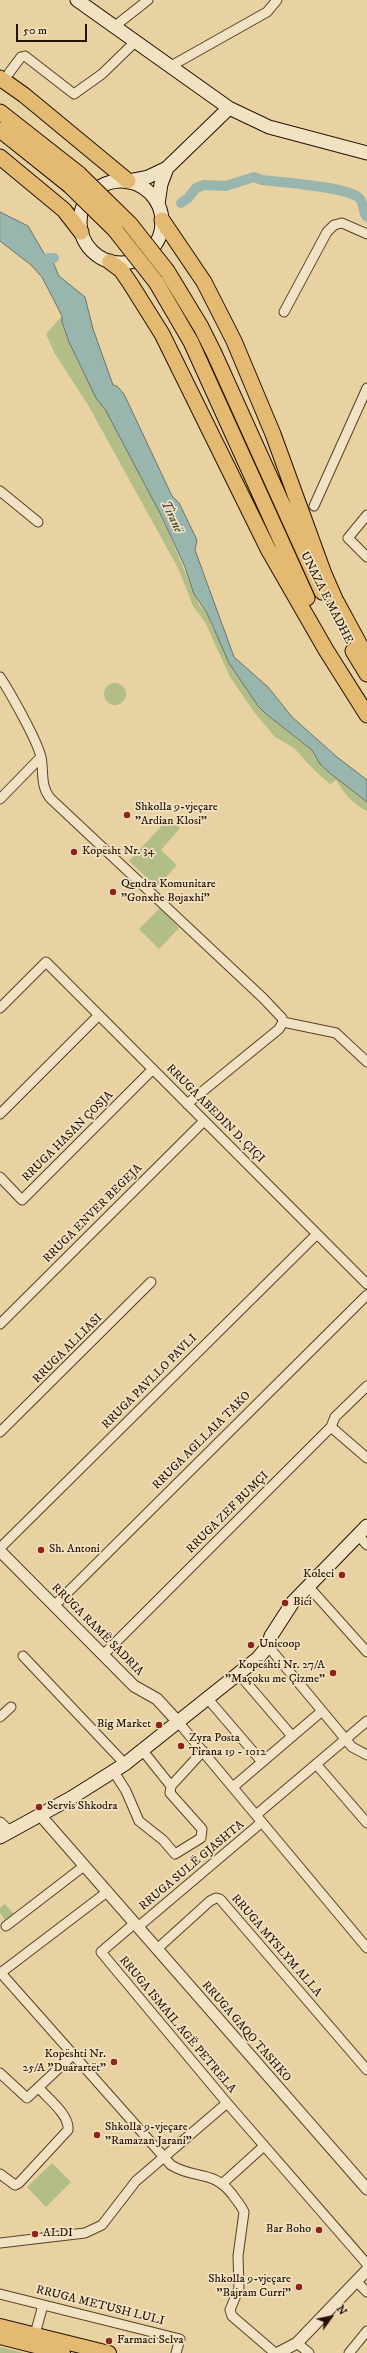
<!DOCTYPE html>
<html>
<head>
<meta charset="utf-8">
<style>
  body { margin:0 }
  #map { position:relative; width:367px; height:2353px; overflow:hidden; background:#e9d2a2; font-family:"IM FELL DW Pica",serif }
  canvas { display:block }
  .north { position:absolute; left:311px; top:2297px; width:40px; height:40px; -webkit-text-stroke:3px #f1e2c3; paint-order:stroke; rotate:57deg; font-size:11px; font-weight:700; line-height:16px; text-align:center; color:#241100 }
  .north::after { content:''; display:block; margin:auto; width:14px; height:18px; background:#241100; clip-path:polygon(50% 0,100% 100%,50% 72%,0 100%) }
  .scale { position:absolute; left:16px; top:24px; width:71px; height:18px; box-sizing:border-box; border:2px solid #241100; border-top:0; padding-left:5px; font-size:12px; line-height:14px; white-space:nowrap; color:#241100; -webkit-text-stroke:3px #f1e2c3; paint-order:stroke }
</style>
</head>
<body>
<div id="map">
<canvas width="367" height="2353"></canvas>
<div class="north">N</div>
<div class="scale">50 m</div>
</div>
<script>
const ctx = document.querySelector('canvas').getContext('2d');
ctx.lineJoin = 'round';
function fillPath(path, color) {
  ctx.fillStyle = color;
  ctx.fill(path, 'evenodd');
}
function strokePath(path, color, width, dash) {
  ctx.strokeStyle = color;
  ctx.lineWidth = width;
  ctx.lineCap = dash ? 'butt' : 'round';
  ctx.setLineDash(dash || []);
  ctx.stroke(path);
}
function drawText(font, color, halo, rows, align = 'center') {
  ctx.font = font + ' "IM FELL DW Pica",serif';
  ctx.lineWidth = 3.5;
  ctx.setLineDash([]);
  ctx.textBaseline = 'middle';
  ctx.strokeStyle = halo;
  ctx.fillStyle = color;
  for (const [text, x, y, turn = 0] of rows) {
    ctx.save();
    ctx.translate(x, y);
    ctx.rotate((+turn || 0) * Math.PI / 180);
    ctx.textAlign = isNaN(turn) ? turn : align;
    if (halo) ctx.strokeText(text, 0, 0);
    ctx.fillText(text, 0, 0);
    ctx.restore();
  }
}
const green = new Path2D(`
  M 62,316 C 61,329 98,405 106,410 L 162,517 L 199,605 L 207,613 L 212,627 L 266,714 L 312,750 L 320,764 L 331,774 L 367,802 L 367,811 C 353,805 344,793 336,780 L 330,784 L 314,770 L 294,748 L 275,737 L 254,712 L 230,677 L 205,622 L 193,606 L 178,568 L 88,405 L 55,354 L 46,334 Z
  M104 694a11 11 0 1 1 22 0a11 11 0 1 1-22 0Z
  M 169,818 L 180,828 L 161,850 L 177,865 L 157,887 L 129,861 Z
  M 160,908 L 179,928 L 159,949 L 139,929 Z
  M 5,1904 L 14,1914 L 6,1921 L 0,1913 L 0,1908 Z
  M 52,2163 L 71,2182 L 46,2207 L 27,2187 Z
  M 0,2347 L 24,2353 L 0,2353 Z`);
const water = new Path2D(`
  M 0,212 L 28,226 L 45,255 L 53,262 L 59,276 L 85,297 L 93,329 L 113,385 L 117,386 L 124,394 L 172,496 L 179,503 L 197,540 L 195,550 L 234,657 L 268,687 L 292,717 L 337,757 L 367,780 L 367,802 L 331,774 L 320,764 L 312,750 L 266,714 L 258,706 L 229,663 L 207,613 L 194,594 L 185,567 L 162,517 L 106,411 L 96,398 L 69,342 L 62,322 L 62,316 L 42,277 L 31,265 L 0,241 Z`);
const canal = new Path2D(`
  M 181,203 L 188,198 L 196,188 L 204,185 L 226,186 L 254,177 L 262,180 C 279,182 349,187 359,198 C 365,203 362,212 367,217
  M 37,259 L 54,258`);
const minor = new Path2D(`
  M 115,26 L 148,0
  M 171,66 L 267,12 L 277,0
  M 9,73 L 21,57 L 25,56 L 74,94 L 102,74 L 136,41
  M 284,312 L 327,232 L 334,225 L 342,223 L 367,234
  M 0,491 L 38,522
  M 314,506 L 367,388
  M 367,515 L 348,538 L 367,557
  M 0,677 C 11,694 37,740 41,757 C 44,772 40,785 50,798 L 263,998 L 282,1018 L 283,1022 L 279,1029 L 187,1104
  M 0,799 L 41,757
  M 0,1008 L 46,962 L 367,1284
  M 283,1022 L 336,1033 L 367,1062
  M 0,1114 L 99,1015
  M 0,1177 L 22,1200 L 153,1069
  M 0,1324 L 204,1121
  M 331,1427 L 367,1458
  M 0,1432 L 151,1282
  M 358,1535 L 367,1545
  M 0,1548 L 317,1234
  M 308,1586 L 367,1652
  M 54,1606 L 367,1295
  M 268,1646 L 352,1747 L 367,1755
  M 103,1655 L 331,1427 L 335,1417 L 367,1386
  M 23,1656 L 125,1764
  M 238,1673 L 292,1736
  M 208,1699 L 262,1762
  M 0,1717 L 11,1707
  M 179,1723 L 367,1948
  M 316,1764 L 367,1823
  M 114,1772 L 126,1791 L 139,1821 L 163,1840 L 175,1854 L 201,1838 L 202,1829 L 170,1793 L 171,1786 L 143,1751
  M 171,1786 L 203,1751
  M 233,1787 L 322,1711
  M 256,1815 L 367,1721
  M 135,1923 L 101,1952 L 227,2103 L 367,2264
  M 6,1926 L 84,1866
  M 138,1927 L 262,1822
  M 157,1949 L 210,1901 L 216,1898 L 220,1899 L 367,2070
  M 0,1972 L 171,2165 C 195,2180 212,2169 232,2194 C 236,2200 241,2205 244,2212 L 238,2256 L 239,2288 L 230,2310 L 232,2316 L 275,2353
  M 2,1972 L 107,1892
  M 0,2073 L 27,2098 L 74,2054
  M 0,2174 L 15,2185 L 19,2183 L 68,2130 C 70,2115 47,2098 39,2088
  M 223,2183 L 264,2146
  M 0,2243 L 85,2233 L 102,2225 L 136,2181 L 227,2103
  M 357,2282 L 367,2292
  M 0,2294 L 180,2339 L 176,2353
  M 35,2334 L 43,2305
  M 297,2343 L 309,2353
  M 349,2353 L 367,2331`);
const tertiary = new Path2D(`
  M 0,1551 L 134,1686 L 157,1699 L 179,1723
  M 40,1815 L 367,2189
  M 0,1823 L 9,1832
  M 278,2353 L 297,2343 L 367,2270`);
const secondary = new Path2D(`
  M 77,0 L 229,108 L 269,127 L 367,153
  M 128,181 L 148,177 L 167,168 L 229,108
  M80 222a41 41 0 1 1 82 0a41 41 0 1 1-82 0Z
  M 158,204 L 161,184 L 167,168
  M 0,1837 L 71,1798 L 125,1764 L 258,1658 L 268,1646 L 271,1636 L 293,1602 L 367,1526`);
const primary = new Path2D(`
  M 0,2326 L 109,2353
  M 0,2337 L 63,2353`);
const trunk = new Path2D(`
  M 0,78 L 24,95 L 128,181
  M 0,112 L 79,174
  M 0,130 L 69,185
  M 0,157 L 64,210 L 81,232
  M 162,220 L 204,282 L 234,341 L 273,434 L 324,574 L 335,599 L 367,658
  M 110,262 L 121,270 L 130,283 L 162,334 L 268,549 L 326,650 L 367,715
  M 167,271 L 201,327 L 214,353 L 322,592
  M 156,282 L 191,342 L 307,598
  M 353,651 L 367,674`);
const trunkBridge = new Path2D(`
  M 79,174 L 130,224 L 167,271
  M 69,185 L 115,230 L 156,282`);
const markers = [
  [127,815,4,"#8f2418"],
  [74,852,4,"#8f2418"],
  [113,892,4,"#8f2418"],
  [41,1550,4,"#8f2418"],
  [342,1575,4,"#8f2418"],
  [285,1603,4,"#8f2418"],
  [251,1645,4,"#8f2418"],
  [333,1673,4,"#8f2418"],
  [159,1725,4,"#8f2418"],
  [181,1746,4,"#8f2418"],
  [39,1807,4,"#8f2418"],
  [114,2062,4,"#8f2418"],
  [97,2135,4,"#8f2418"],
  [319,2230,4,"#8f2418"],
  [35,2234,4,"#8f2418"],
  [299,2287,4,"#8f2418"],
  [109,2341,4,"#8f2418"]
];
const streetNames = [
  ["UNAZA E MADHE",326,598,63],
  ["RRUGA ABEDIN D. ÇIÇI",215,1114,45],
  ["RRUGA HASAN ÇOSJA",68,1137,-45],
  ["RRUGA ENVER BEGEJA",93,1214,-45],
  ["RRUGA ALLIASI",68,1349,-45],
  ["RRUGA PAVLLO PAVLI",150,1382,-45],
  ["RRUGA AGLLAIA TAKO",202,1441,-45],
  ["RRUGA ZEF BUMÇI",228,1513,-45],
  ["RRUGA RAMË SADRIA",97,1630,45],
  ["RRUGA SULË GJASHTA",192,1866,-40],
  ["RRUGA MYSLYM ALLA",276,1946,49],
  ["RRUGA ISMAIL AGË PETRELA",177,2025,50],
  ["RRUGA GAQO TASHKO",246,2032,49],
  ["RRUGA METUSH LULI",100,2306,14]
];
const poiNames = [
  ["Shkolla 9-vjeçare",135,808],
  ["\"Ardian Klosi\"",135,822],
  ["Kopësht Nr. 34",82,852],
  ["Qendra Komunitare",121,885],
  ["\"Gonxhe Bojaxhi\"",121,899],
  ["Sh. Antoni",49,1550],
  ["Koleci",334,1575,"right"],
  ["Bici",293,1603],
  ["Unicoop",259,1645],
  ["Kopështi Nr. 27/A",325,1666,"right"],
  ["\"Maçoku me Çizme\"",325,1680,"right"],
  ["Big Market",151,1725,"right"],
  ["Zyra Posta",189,1739],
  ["Tirana 19 - 1012",189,1753],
  ["Servis Shkodra",47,1807],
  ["Kopështi Nr.",106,2055,"right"],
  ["25/A \"Duarartët\"",106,2069,"right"],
  ["Shkolla 9-vjeçare",105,2128],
  ["\"Ramazan Jarani\"",105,2142],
  ["Bar Boho",311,2230,"right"],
  ["ALDI",43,2234],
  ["Shkolla 9-vjeçare",291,2280,"right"],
  ["\"Bajram Curri\"",291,2294,"right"],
  ["Farmaci Selva",117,2341]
];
const waterNames = [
  ["Tiranë",171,517,64]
];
fillPath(green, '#b3bd88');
fillPath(water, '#99b6ae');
strokePath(water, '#6a7468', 1);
strokePath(canal, '#99b6ae', 10);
strokePath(minor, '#554128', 11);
strokePath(tertiary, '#554128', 13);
strokePath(secondary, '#241100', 15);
strokePath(primary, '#241100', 16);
strokePath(trunk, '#241100', 17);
strokePath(minor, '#f1e2c3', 9);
strokePath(tertiary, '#f1e2c3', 11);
strokePath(secondary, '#f1e2c3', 13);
strokePath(primary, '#e4b971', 14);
strokePath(trunk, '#e4b971', 15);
strokePath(trunkBridge, '#241100', 17, []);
strokePath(trunkBridge, '#e4b971', 15);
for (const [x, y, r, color] of markers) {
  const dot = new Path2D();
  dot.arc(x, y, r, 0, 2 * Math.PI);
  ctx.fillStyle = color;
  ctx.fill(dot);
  strokePath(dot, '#f1e2c3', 1.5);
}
drawText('12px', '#241100', '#f1e2c3', streetNames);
drawText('12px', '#241100', '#f1e2c3', poiNames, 'left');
drawText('italic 13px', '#4d4b3d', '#f1e2c3', waterNames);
</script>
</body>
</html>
